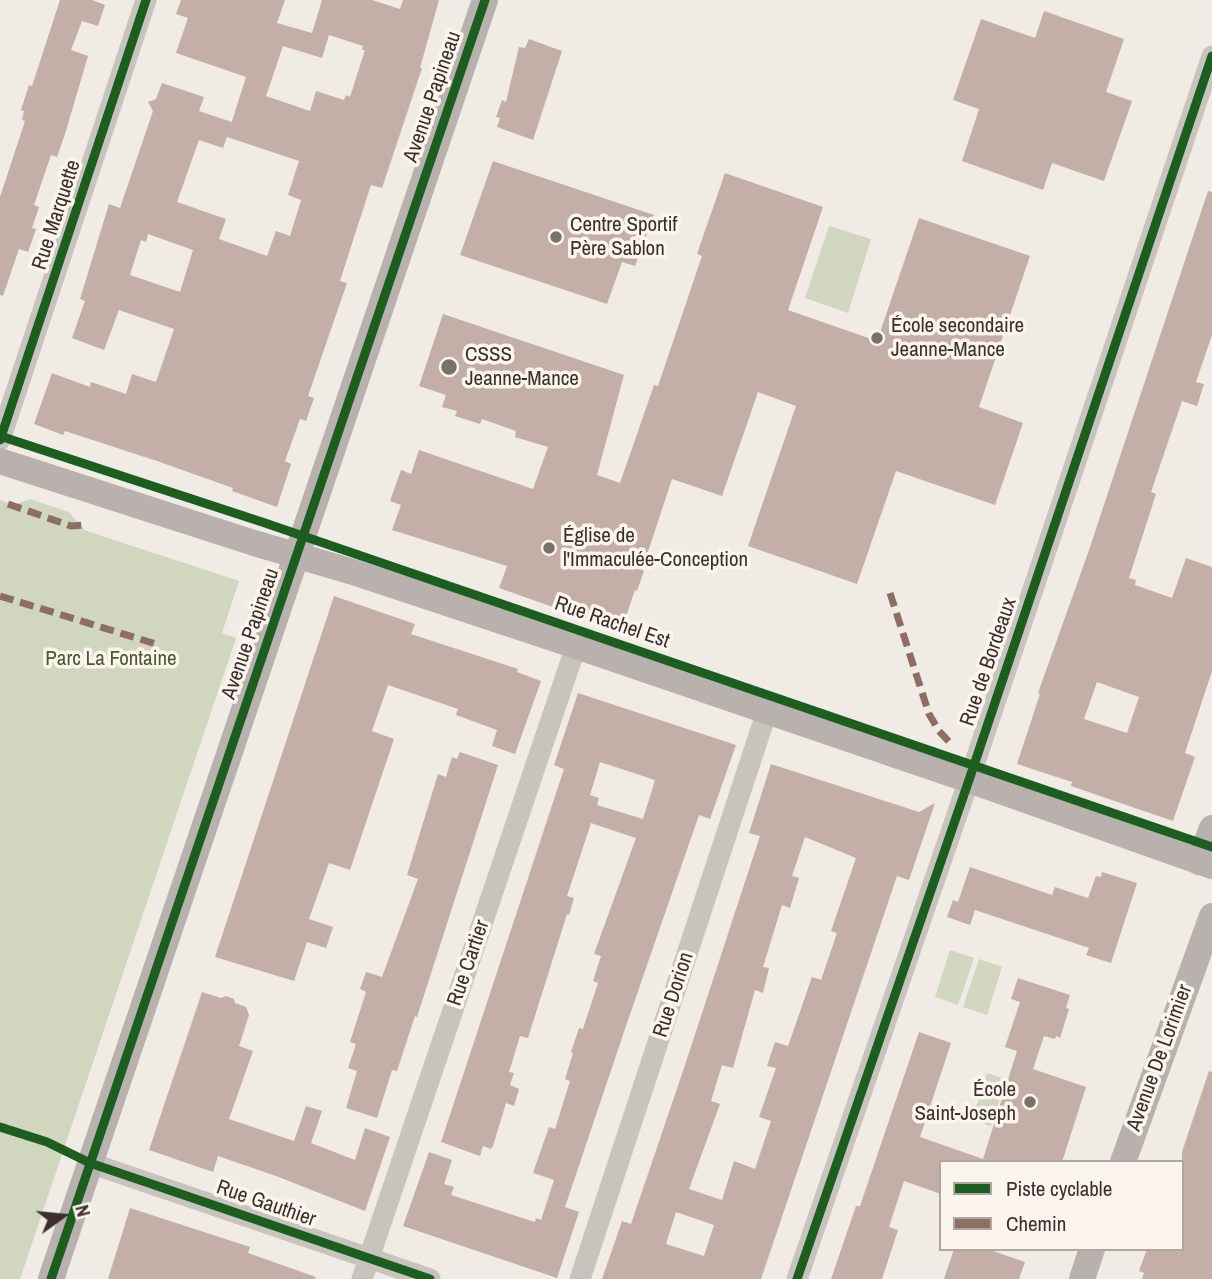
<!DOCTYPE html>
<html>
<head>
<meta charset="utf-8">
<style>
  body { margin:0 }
  #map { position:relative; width:1212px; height:1279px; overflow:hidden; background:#f0ebe5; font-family:"Archivo Narrow",sans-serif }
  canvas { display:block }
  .legend { position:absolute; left:939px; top:1160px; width:245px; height:91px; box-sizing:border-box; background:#fbf5ee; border:2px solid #aea6a0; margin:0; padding:9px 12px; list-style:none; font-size:21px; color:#3b302b }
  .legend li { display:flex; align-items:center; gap:14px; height:35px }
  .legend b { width:35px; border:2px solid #aea6a0 }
  .north { position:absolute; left:28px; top:1181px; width:70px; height:70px; -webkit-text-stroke:5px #fbf5ee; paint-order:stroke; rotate:75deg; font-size:19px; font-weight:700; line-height:28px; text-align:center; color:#3b302b }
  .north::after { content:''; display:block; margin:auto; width:24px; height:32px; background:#3b302b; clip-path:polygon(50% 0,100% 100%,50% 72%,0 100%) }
</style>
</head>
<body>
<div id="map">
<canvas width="1212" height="1279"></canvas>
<ul class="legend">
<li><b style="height:9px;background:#1b5e20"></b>Piste cyclable</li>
<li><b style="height:9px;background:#8d6e63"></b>Chemin</li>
</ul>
<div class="north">N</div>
</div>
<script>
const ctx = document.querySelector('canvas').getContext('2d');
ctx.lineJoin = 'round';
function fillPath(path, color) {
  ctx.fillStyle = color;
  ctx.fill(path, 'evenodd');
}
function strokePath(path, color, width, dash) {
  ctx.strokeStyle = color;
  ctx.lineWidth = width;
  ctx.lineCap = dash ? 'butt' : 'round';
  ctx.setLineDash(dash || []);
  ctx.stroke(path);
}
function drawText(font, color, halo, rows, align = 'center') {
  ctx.font = font + ' "Archivo Narrow",sans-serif';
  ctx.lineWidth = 7;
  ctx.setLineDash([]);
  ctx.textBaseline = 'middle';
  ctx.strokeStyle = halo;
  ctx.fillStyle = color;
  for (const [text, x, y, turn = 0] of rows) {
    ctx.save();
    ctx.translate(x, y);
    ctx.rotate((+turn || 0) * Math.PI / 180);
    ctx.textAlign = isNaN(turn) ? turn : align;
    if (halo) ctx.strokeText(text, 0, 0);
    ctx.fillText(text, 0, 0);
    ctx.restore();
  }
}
const green = new Path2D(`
  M 829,226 L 871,239 L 848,313 L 805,298 Z
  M 30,499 L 69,512 L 84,530 L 239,581 L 222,633 L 236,638 L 20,1279 L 0,1279 L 0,500 L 13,505 Z
  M 950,950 L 974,958 L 958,1005 L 935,997 Z
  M 979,959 L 1002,967 L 987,1015 L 963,1007 Z
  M 987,1073 L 1006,1079 L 991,1126 L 972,1120 Z`);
const building = new Path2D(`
  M 60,0 L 92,0 L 105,5 L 98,26 L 82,21 L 71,50 L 88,56 L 65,134 L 57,157 L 51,155 L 34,205 L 39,207 L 32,228 L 36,229 L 28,252 L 19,249 L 3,296 L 0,295 L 0,197 L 25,121 L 22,120 L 24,111 L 21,110 L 29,85 L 32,86 Z
  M 181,0 L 285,0 L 277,23 L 312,33 L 322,0 L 372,0 L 400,9 L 403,0 L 439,0 L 420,68 L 422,68 L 382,188 L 371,185 L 356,231 L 340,281 L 347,283 L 308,396 L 314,398 L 306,421 L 300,419 L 285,461 L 291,464 L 277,507 L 232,491 L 233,488 L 157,461 L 65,431 L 63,435 L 34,424 L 52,373 L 90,387 L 91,382 L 126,394 L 132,374 L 156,382 L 174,329 L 119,310 L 104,350 L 72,338 L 85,301 L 80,299 L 109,204 L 120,208 L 153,111 L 148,102 L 156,99 L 162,83 L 204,97 L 199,111 L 232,122 L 223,148 L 199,140 L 177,202 L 226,219 L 219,239 L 267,256 L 276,231 L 290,236 L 301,200 L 288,195 L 299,161 L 227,137 L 246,77 L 176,53 L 188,18 L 176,14 ZM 329,35 L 363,46 L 362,50 L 365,50 L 350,97 L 346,95 L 344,100 L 316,91 L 310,111 L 266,96 L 283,46 L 322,58 ZM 148,234 L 193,250 L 180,292 L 130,275 L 141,240 L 146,242 Z
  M 1044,11 L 1124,39 L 1106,92 L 1132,101 L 1104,181 L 1052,163 L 1043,190 L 962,161 L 979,109 L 953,100 L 981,19 L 1035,38 Z
  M 529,39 L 562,51 L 533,140 L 497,127 L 500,118 L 496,117 L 502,100 L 506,102 L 519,47 L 525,48 Z
  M 493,161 L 654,215 L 635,266 L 622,262 L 607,304 L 460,255 Z
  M 725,173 L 823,207 L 788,310 L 877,341 L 919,218 L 1030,256 L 979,407 L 1023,423 L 995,505 L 896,471 L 857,584 L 748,546 L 796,406 L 758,392 L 722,496 L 672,479 L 642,570 L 644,571 L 637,591 L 635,590 L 621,631 L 499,588 L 507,566 L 392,530 L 401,505 L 390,501 L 401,470 L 411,474 L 419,450 L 533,489 L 548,447 L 515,437 L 516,431 L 482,419 L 480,424 L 455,416 L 457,411 L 442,407 L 446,395 L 419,386 L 443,314 L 624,375 L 597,475 L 620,483 L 654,385 L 658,386 L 702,256 L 697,254 Z
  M 1208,191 L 1212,192 L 1212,335 L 1196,382 L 1204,384 L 1197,406 L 1182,401 L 1151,492 L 1156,494 L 1129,578 L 1136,580 L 1135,585 L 1172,598 L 1186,558 L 1212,567 L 1212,671 L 1185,753 L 1195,757 L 1173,821 L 1071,786 L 1072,782 L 1017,764 L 1040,694 L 1038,693 L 1088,553 ZM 1097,682 L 1139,697 L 1127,733 L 1084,719 Z
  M 334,596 L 415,624 L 411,634 L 518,669 L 517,672 L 541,681 L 515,754 L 492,746 L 497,730 L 456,715 L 458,709 L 388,685 L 372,731 L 394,739 L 350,870 L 329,863 L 309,919 L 333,927 L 326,948 L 307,942 L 294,981 L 215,957 Z
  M 578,693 L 736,745 L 710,819 L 699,815 L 628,1020 L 565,1207 L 579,1212 L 557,1278 L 403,1226 L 429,1152 L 452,1160 L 444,1184 L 454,1187 L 451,1195 L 535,1222 L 536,1218 L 541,1220 L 554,1180 L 533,1173 L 549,1127 L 555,1129 L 570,1081 L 565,1079 L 573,1053 L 571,1052 L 579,1028 L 583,1029 L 598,983 L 593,981 L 601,956 L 594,954 L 636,838 L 591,823 L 567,896 L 574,898 L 569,915 L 567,914 L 528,1038 L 520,1036 L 509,1072 L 514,1073 L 510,1085 L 519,1089 L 514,1106 L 506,1103 L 493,1146 L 491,1149 L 483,1146 L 480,1156 L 441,1142 L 564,769 L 554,765 ZM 600,762 L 655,780 L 643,819 L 597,805 L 599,798 L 590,795 Z
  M 460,752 L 498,765 L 417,1017 L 415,1016 L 397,1071 L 392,1070 L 377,1118 L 346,1108 L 357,1071 L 348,1068 L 356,1044 L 350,1042 L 366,992 L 360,989 L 366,972 L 382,977 L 418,879 L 407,875 L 438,774 L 446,777 L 452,757 L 457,759 Z
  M 771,764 L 919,812 L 935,803 L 909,880 L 897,876 L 761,1279 L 602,1279 L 622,1221 L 631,1224 L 685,1065 L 760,836 L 749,833 ZM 805,837 L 856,858 L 831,931 L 837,933 L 821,980 L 812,977 L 788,1046 L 775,1042 L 767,1066 L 776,1068 L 759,1117 L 771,1121 L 755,1169 L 734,1161 L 722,1200 L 689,1189 L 720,1104 L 711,1101 L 722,1065 L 733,1068 L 755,990 L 763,993 L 769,968 L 763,967 L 782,905 L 790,908 L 799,878 L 792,876 ZM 676,1212 L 714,1225 L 704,1256 L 666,1244 Z
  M 970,867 L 1052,895 L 1055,887 L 1088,898 L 1096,876 L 1101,877 L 1102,872 L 1137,883 L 1111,963 L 1086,955 L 1089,948 L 975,910 L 970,925 L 947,917 L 953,900 L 958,902 Z
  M 1018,978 L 1070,995 L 1066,1008 L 1069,1009 L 1060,1038 L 1056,1036 L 1055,1039 L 1044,1036 L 1033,1069 L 1086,1087 L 1062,1162 L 941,1162 L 941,1194 L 904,1181 L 889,1227 L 898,1230 L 882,1279 L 831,1279 L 856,1206 L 860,1206 L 919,1032 L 951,1043 L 920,1137 L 983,1159 L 1017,1051 L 1005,1047 L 1020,1002 L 1011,999 Z
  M 202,992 L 221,998 L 226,996 L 234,999 L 235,1003 L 246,1007 L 249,1015 L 239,1046 L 253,1051 L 229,1119 L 294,1141 L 306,1106 L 322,1111 L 311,1143 L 355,1160 L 365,1128 L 390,1137 L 365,1211 L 276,1176 L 218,1156 L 213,1172 L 149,1150 Z
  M 1209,1071 L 1212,1072 L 1212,1279 L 1142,1279 L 1144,1273 L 1139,1271 L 1147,1249 L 1182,1249 L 1182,1152 Z
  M 130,1208 L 250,1247 L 248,1253 L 316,1277 L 315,1279 L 108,1279 Z
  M 954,1249 L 987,1249 L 1025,1262 L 1019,1279 L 944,1279 Z`);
const minor = new Path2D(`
  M 0,440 L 146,0
  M 90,1163 L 430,1279
  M 362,1279 L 576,646
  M 580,1279 L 767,711
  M 797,1279 L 969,780 L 1212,56`);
const major = new Path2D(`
  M 0,461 L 254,543 L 353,572 L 576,646 L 969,780 L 1212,866
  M 1199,862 L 1212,828
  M 1123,1162 L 1212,916
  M 51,1279 L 485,0
  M 1082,1279 L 1092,1249`);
const quiet = new Path2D(`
  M 8,504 L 71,526 L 84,525
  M 890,593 L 929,714 L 939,731 L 953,746
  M 0,596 L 156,644`);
const cycleway = new Path2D(`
  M 0,436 L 265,523 L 1212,847
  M 0,440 L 146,0
  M 0,1127 L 47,1142 L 90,1163 L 430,1279
  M 51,1279 L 485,0
  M 797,1279 L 969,780 L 1212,56`);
const markers = [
  [556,237,7,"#7a716c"],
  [877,338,7,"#7a716c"],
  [449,367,9,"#7a716c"],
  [549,548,7,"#7a716c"],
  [1030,1102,7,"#7a716c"]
];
const streetNames = [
  ["Avenue Papineau",433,97,-71],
  ["Rue Marquette",57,215,-72],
  ["Rue Rachel Est",612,623,19],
  ["Avenue Papineau",251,634,-71],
  ["Rue de Bordeaux",989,662,-71],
  ["Rue Cartier",469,963,-71],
  ["Rue Dorion",674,995,-72],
  ["Avenue De Lorimier",1160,1058,-70],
  ["Rue Gauthier",266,1204,19]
];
const poiNames = [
  ["Centre Sportif",570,225],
  ["Père Sablon",570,249],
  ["École secondaire",891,326],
  ["Jeanne-Mance",891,350],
  ["CSSS",465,355],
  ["Jeanne-Mance",465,379],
  ["Église de",563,536],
  ["l'Immaculée-Conception",563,560],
  ["École",1016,1090,"right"],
  ["Saint-Joseph",1016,1114,"right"]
];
const parkNames = [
  ["Parc La Fontaine",111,659]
];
fillPath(green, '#d1d6bf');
fillPath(building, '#c3afa7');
strokePath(minor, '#c9c3be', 21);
strokePath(major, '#b8b1ad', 26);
strokePath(quiet, '#8d6e63', 7, [14, 7]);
strokePath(cycleway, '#1b5e20', 9);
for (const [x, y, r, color] of markers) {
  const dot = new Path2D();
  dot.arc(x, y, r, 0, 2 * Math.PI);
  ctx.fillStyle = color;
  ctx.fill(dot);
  strokePath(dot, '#fbf5ee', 2.5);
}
drawText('21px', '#3b302b', '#fbf5ee', streetNames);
drawText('21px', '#3b302b', '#fbf5ee', poiNames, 'left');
drawText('21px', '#4a5a2e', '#fbf5ee', parkNames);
</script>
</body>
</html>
